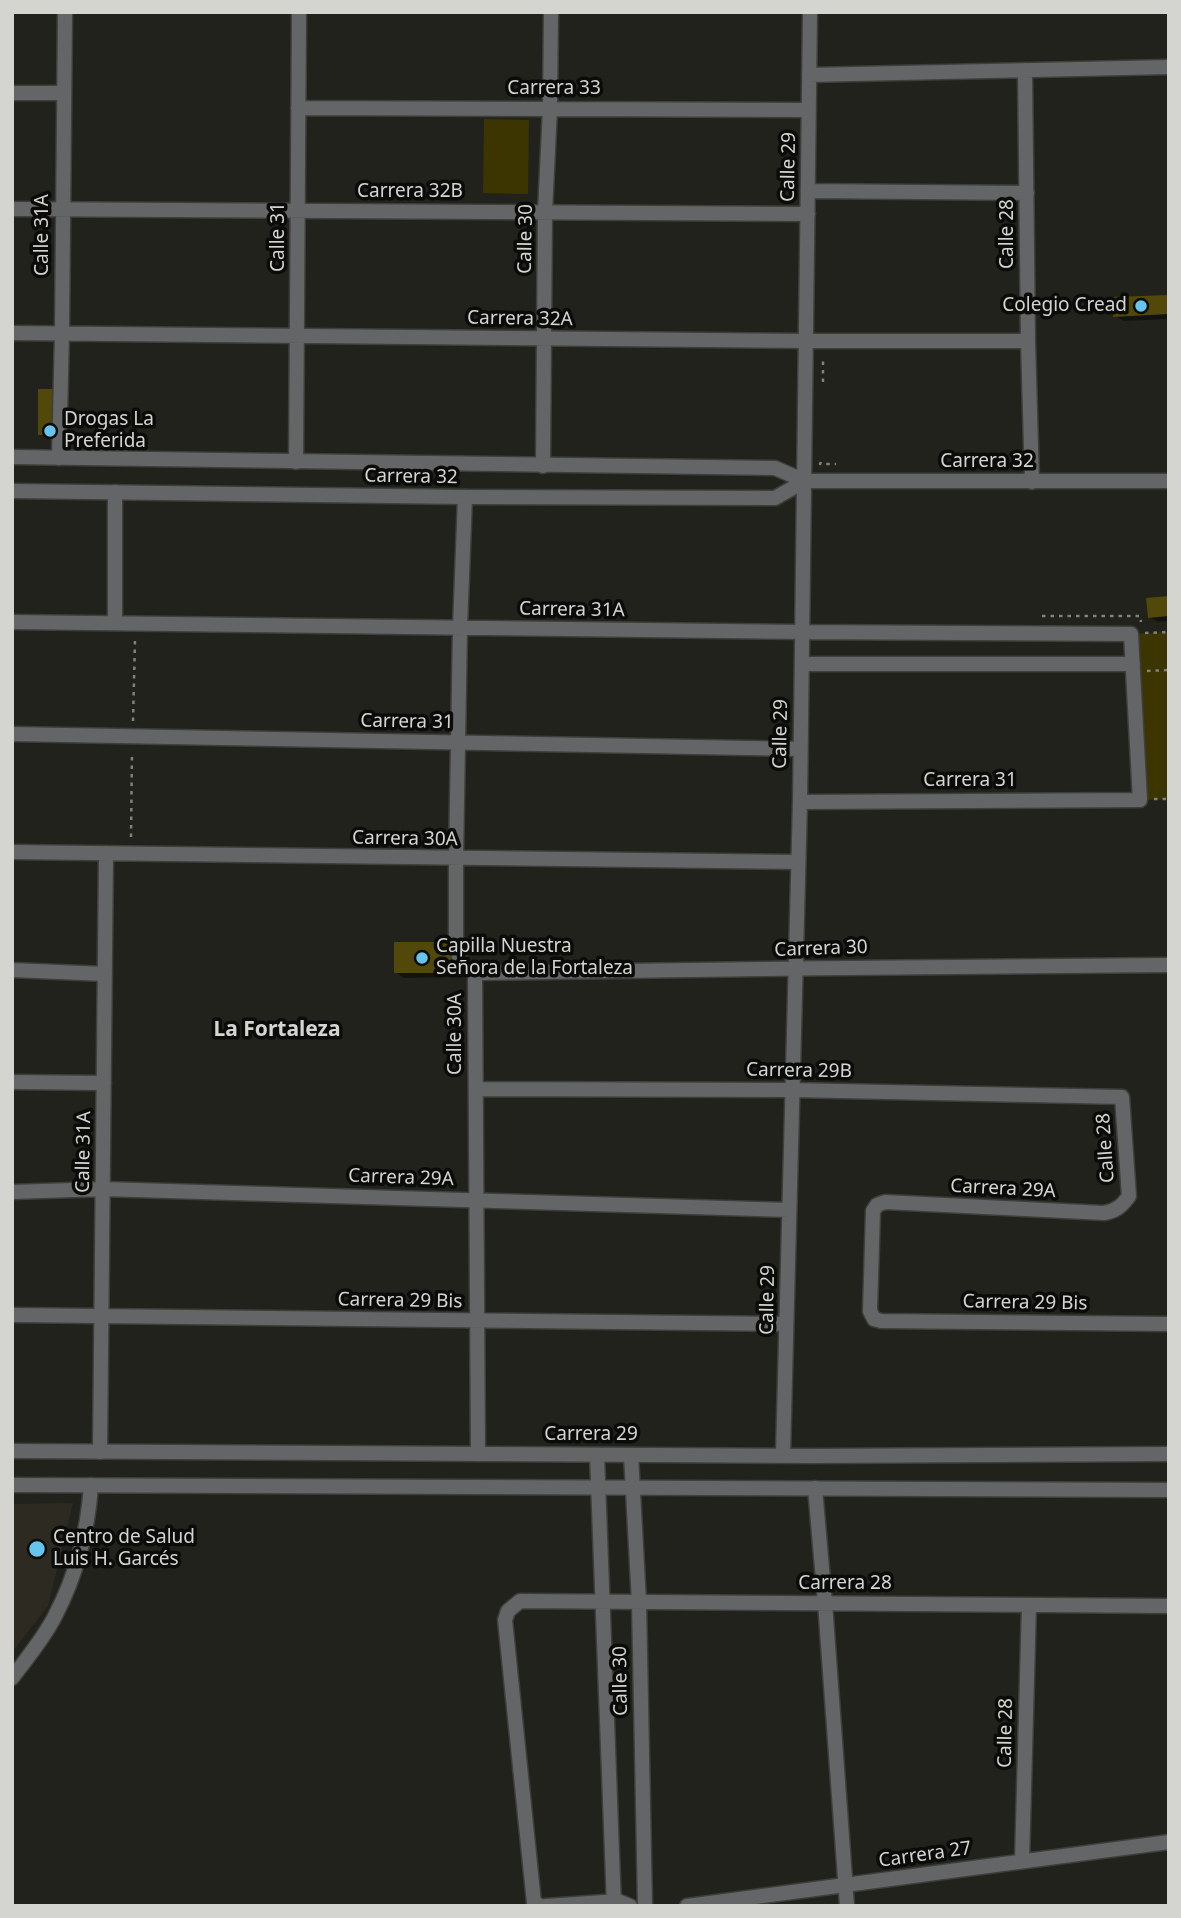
<!DOCTYPE html>
<html>
<head>
<meta charset="utf-8">
<style>
  body { margin:0 }
  #map { position:relative; width:1181px; height:1918px; overflow:hidden; background:#22221d; font-family:"Noto Sans",sans-serif }
  canvas { display:block }
  .frame { position:absolute; inset:0; border:14px solid #d4d4d1; pointer-events:none }
</style>
</head>
<body>
<div id="map">
<canvas width="1181" height="1918"></canvas>
<div class="frame"></div>
</div>
<script>
const ctx = document.querySelector('canvas').getContext('2d');
ctx.lineJoin = 'round';
function fillPath(path, color) {
  ctx.fillStyle = color;
  ctx.fill(path, 'evenodd');
}
function strokePath(path, color, width, dash) {
  ctx.strokeStyle = color;
  ctx.lineWidth = width;
  ctx.lineCap = dash ? 'butt' : 'round';
  ctx.setLineDash(dash || []);
  ctx.stroke(path);
}
function drawText(font, color, halo, rows, align = 'center') {
  ctx.font = font + ' "Noto Sans",sans-serif';
  ctx.lineWidth = 7;
  ctx.setLineDash([]);
  ctx.textBaseline = 'middle';
  ctx.strokeStyle = halo;
  ctx.fillStyle = color;
  for (const [text, x, y, turn = 0] of rows) {
    ctx.save();
    ctx.translate(x, y);
    ctx.rotate((+turn || 0) * Math.PI / 180);
    ctx.textAlign = isNaN(turn) ? turn : align;
    if (halo) ctx.strokeText(text, 0, 0);
    ctx.fillText(text, 0, 0);
    ctx.restore();
  }
}
const built = new Path2D(`
  M 73,1503 L 48,1606 L 12,1652 L 12,1504 Z`);
const green = new Path2D(`
  M 484,119 L 529,120 L 528,194 L 483,193 Z
  M 1169,632 L 1169,799 L 1140,800 L 1131,634 Z`);
const shadow = new Path2D(`
  M 1169,296 L 1169,319 L 1124,321 L 1115,316 Z
  M 53,391 L 62,396 L 61,439 L 48,439 L 40,434 Z
  M 1169,598 L 1169,621 L 1158,622 L 1149,617 Z
  M 459,948 L 459,977 L 404,978 L 395,972 Z`);
const building = new Path2D(`
  M 1169,295 L 1169,314 L 1113,317 L 1112,297 Z
  M 38,389 L 53,389 L 53,435 L 38,435 Z
  M 1169,596 L 1169,616 L 1148,618 L 1146,598 Z
  M 394,942 L 451,942 L 451,973 L 394,973 Z`);
const path = new Path2D(`
  M 823,382 L 823,357
  M 821,462 L 820,464 L 836,464
  M 1042,616 L 1140,616 L 1141,622
  M 1145,633 L 1169,632
  M 1147,671 L 1169,670
  M 133,721 L 135,640
  M 1154,799 L 1169,799
  M 131,837 L 132,752`);
const minor = new Path2D(`
  M 1025,70 L 1028,341 L 1032,482
  M 809,75 L 1169,67
  M 12,93 L 64,93
  M 298,108 L 809,110
  M 808,191 L 1027,193
  M 12,209 L 808,214
  M 12,333 L 806,341 L 1028,341
  M 59,458 L 62,333 L 65,12
  M 296,462 L 299,12
  M 543,466 L 545,212 L 550,108 L 551,12
  M 115,492 L 115,623
  M 465,497 L 460,628 L 456,859 L 456,947 L 462,966 L 475,973 C 706,970 938,966 1169,965
  M 12,622 L 802,632 L 1131,634 L 1140,800 L 800,802
  M 802,664 L 1133,664
  M 12,734 L 800,749
  M 12,852 L 798,862
  M 12,970 L 105,974
  M 475,973 L 478,1454
  M 12,1082 L 104,1083
  M 476,1089 L 792,1090 L 1122,1097 L 1129,1196 C 1122,1206 1116,1211 1104,1213 L 885,1202 L 877,1205 L 873,1211 L 870,1311 L 874,1319 L 881,1321 L 1169,1324
  M 12,1192 L 103,1189 L 789,1210
  M 12,1315 L 786,1324
  M 100,1452 L 106,853
  M 597,1455 L 614,1906
  M 631,1455 L 639,1602 L 645,1906
  M 783,1455 L 800,802 L 810,12
  M 815,1488 L 825,1603 L 847,1906
  M 12,1678 C 27,1658 44,1638 55,1616 C 76,1576 88,1530 91,1485
  M 1022,1861 L 1029,1605
  M 541,1906 L 534,1903 L 505,1620 L 508,1611 L 520,1601 L 1169,1606
  M 546,1906 L 618,1901 L 630,1906
  M 687,1906 L 1169,1842`);
const tertiary = new Path2D(`
  M 12,457 L 775,468 L 805,481 L 1169,481
  M 12,491 L 465,497 L 775,498 L 805,481
  M 12,1451 L 811,1456 L 1169,1454
  M 12,1485 L 1169,1490`);
const markers = [
  [1141,306,7,"#65c5ee"],
  [50,431,7,"#65c5ee"],
  [422,958,7,"#65c5ee"],
  [37,1549,9,"#65c5ee"]
];
const streetNames = [
  ["Carrera 33",554,89],
  ["Calle 29",789,167,-89],
  ["Carrera 32B",410,192],
  ["Calle 28",1008,234,-90],
  ["Calle 31A",43,235,-90],
  ["Calle 31",279,237,-90],
  ["Calle 30",526,239,-89],
  ["Carrera 32A",520,319,1],
  ["Carrera 32",987,462],
  ["Carrera 32",411,477,1],
  ["Carrera 31A",572,610,1],
  ["Carrera 31",407,722,1],
  ["Calle 29",781,734,-89],
  ["Carrera 31",970,781],
  ["Carrera 30A",405,839,1],
  ["Carrera 30",821,949,-2],
  ["Calle 30A",456,1034,-90],
  ["Carrera 29B",799,1071,1],
  ["Calle 28",1106,1148,-94],
  ["Calle 31A",84,1152,-89],
  ["Carrera 29A",401,1178,2],
  ["Carrera 29A",1003,1189,3],
  ["Calle 29",768,1300,-89],
  ["Carrera 29 Bis",400,1301,1],
  ["Carrera 29 Bis",1025,1303,1],
  ["Carrera 29",591,1435],
  ["Carrera 28",845,1584],
  ["Calle 30",621,1681,-91],
  ["Calle 28",1006,1733,-89],
  ["Carrera 27",925,1855,-8]
];
const poiNames = [
  ["Colegio Cread",1127,306,"right"],
  ["Drogas La",64,420],
  ["Preferida",64,442],
  ["Capilla Nuestra",436,947],
  ["Señora de la Fortaleza",436,969],
  ["Centro de Salud",53,1538],
  ["Luis H. Garcés",53,1560]
];
const neighbourhoodNames = [
  ["La Fortaleza",277,1030]
];
fillPath(built, '#2d2b21');
fillPath(green, '#3c3502');
fillPath(shadow, '#0007');
fillPath(building, '#51480a');
strokePath(minor, '#3e3e3a', 17);
strokePath(tertiary, '#3e3e3a', 17);
strokePath(path, '#81817e', 2.5, [3.5, 5]);
strokePath(minor, '#636567', 14);
strokePath(tertiary, '#636567', 14);
for (const [x, y, r, color] of markers) {
  const dot = new Path2D();
  dot.arc(x, y, r, 0, 2 * Math.PI);
  ctx.fillStyle = color;
  ctx.fill(dot);
  strokePath(dot, '#0b0b09', 2.5);
}
drawText('19px', '#d4d4d1', '#0b0b09', streetNames);
drawText('19px', '#d4d4d1', '#0b0b09', poiNames, 'left');
drawText('bold 21px', '#d4d4d1', '#0b0b09', neighbourhoodNames);
</script>
</body>
</html>
